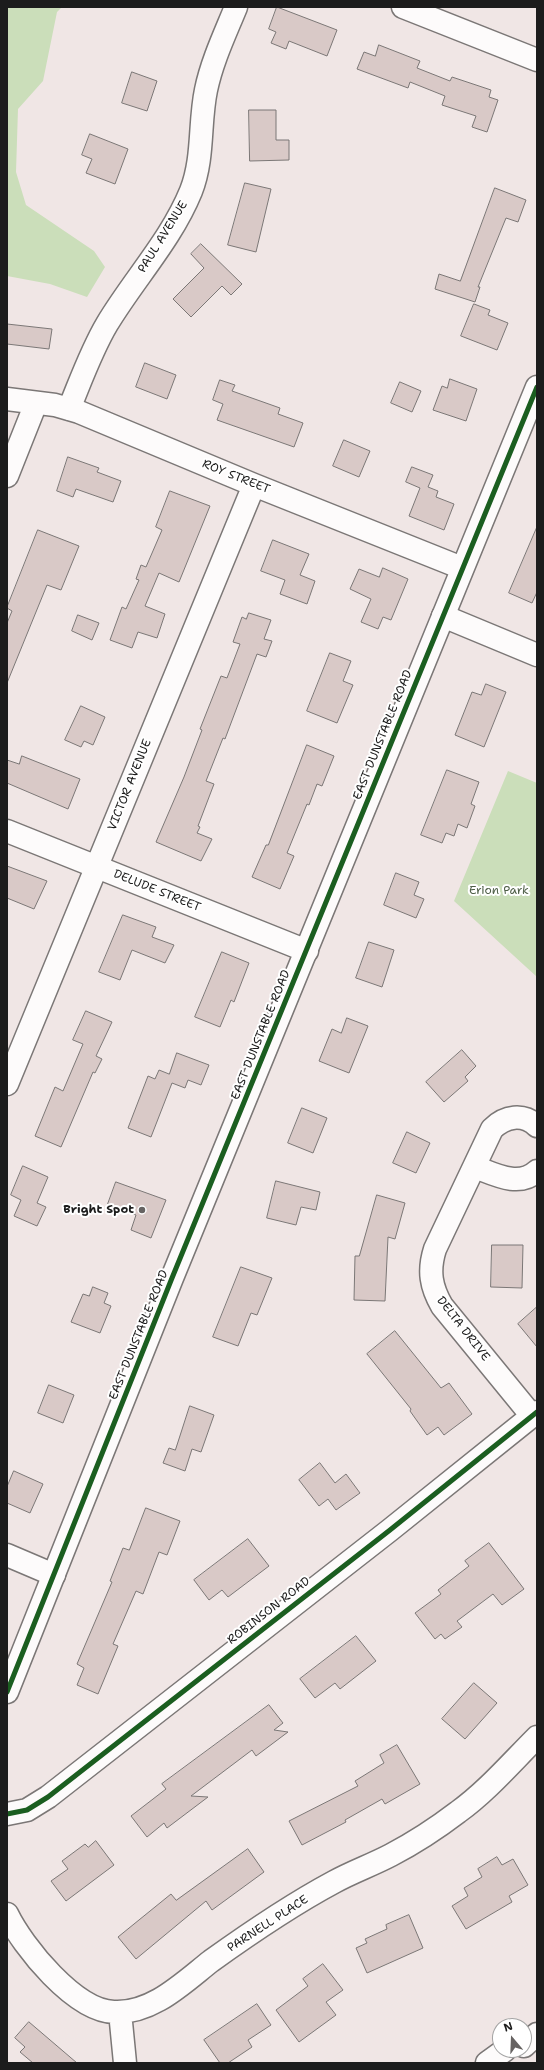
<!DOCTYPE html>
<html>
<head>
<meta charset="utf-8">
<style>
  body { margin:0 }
  #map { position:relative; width:544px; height:2070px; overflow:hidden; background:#f0e6e5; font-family:"Shantell Sans",sans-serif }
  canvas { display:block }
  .frame { position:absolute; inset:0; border:8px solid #1c1c1c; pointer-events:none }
  .north { position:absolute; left:492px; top:2018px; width:40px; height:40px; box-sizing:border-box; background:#fff; border:1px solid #a4a4a4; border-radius:50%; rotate:341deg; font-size:11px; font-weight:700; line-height:16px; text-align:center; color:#1c1c1c }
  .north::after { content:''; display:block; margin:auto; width:14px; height:18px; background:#666362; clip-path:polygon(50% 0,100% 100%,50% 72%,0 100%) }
</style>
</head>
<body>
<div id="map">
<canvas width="544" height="2070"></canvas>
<div class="frame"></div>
<div class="north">N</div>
</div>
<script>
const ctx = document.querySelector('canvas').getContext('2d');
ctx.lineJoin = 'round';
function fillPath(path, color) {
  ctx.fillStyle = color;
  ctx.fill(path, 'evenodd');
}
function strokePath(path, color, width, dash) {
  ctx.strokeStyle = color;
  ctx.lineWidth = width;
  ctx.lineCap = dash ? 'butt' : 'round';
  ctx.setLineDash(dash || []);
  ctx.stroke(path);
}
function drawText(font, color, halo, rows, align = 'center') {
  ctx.font = font + ' "Shantell Sans",sans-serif';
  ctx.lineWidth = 4;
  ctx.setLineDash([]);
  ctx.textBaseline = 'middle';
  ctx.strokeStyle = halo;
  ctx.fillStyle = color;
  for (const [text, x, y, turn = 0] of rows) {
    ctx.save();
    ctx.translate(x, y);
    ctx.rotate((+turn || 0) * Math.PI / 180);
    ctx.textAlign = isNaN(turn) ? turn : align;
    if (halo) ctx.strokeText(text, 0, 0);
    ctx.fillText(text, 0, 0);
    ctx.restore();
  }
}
const green = new Path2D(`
  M 7,7 L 62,7 L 57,12 L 43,81 L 18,109 L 16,172 L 26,205 L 94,251 L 105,267 L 87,297 L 50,284 L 7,276 Z
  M 508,771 L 537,783 L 537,977 L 454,901 Z`);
const building = new Path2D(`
  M 277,7 L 337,30 L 327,56 L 289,41 L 286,49 L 271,43 L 276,32 L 269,29 Z
  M 379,45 L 420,61 L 417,68 L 450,81 L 452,77 L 491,90 L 489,97 L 498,100 L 487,132 L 472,127 L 476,116 L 442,105 L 445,96 L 410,82 L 408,88 L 357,69 L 364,52 L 375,56 Z
  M 132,72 L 157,81 L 147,111 L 122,103 Z
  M 249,110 L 276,110 L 276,140 L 289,140 L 289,160 L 250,161 Z
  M 90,134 L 128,149 L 115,184 L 86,173 L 92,159 L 82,155 Z
  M 245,183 L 271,189 L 256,252 L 228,245 Z
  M 495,188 L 526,200 L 518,222 L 506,218 L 478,287 L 480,287 L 475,302 L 435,289 L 439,274 L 460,281 Z
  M 201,244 L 242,284 L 231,295 L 222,286 L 191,317 L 173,299 L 204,268 L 191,254 Z
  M 474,304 L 490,310 L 488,315 L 508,323 L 497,350 L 461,336 Z
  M 7,324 L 52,329 L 49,349 L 7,344 Z
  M 145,363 L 176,375 L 167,399 L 136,387 Z
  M 450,379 L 477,389 L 466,421 L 433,410 L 442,386 L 447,388 Z
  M 220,380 L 235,385 L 232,391 L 280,408 L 278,414 L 303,423 L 294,447 L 217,420 L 223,404 L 213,400 Z
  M 400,382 L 421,391 L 412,412 L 391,403 Z
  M 344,440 L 370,451 L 359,477 L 333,466 Z
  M 68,457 L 99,468 L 97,472 L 121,481 L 113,502 L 76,489 L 73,497 L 57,491 Z
  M 412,467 L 433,475 L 428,487 L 438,491 L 436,497 L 454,504 L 444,530 L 409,516 L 420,488 L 406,482 Z
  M 170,491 L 210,506 L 179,582 L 159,573 L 145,606 L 165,614 L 157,638 L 138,632 L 132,648 L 110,640 L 122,607 L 126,609 L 139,580 L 136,579 L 141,565 L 146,567 L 162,530 L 156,527 Z
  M 537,527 L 537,592 L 532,603 L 509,593 Z
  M 38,530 L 79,546 L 61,590 L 47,585 L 7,683 L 7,623 L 12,611 L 7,608 Z
  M 273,540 L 309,554 L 300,575 L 315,581 L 307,604 L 280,594 L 285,580 L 261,571 Z
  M 383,568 L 408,579 L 391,620 L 383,617 L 378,629 L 361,622 L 371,599 L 350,589 L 359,569 L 379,577 Z
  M 249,613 L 271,620 L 264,639 L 272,641 L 266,657 L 257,654 L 225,739 L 223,738 L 206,781 L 214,784 L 198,826 L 200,827 L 197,833 L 212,839 L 201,861 L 156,842 L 184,777 L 202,730 L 200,729 L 221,676 L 227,678 L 240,644 L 233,642 L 242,617 L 246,619 Z
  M 78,615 L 99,623 L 92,640 L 72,631 Z
  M 330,653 L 351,661 L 343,681 L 353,685 L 337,723 L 307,711 Z
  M 486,684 L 506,692 L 484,747 L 455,735 L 472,692 L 481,695 Z
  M 81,706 L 105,717 L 93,745 L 84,741 L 81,747 L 65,740 Z
  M 307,745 L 334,756 L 322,786 L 317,784 L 309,805 L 307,804 L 287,853 L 294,856 L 280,889 L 252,877 L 266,845 L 268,845 Z
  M 22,756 L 80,779 L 68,809 L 7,783 L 7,760 L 19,764 Z
  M 447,770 L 479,782 L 471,804 L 475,806 L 467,828 L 458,824 L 454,836 L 446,833 L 442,843 L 421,835 Z
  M 7,866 L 47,881 L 34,909 L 7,898 Z
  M 396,873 L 419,882 L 414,895 L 424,899 L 416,918 L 384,905 Z
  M 123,915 L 156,927 L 152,937 L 174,945 L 165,963 L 132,950 L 120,980 L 99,972 Z
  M 369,942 L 394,950 L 382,987 L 356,978 Z
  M 222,952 L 249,963 L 234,1002 L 231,1000 L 220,1027 L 195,1017 Z
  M 86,1011 L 112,1022 L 96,1056 L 102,1059 L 95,1073 L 93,1072 L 61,1147 L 35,1136 L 55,1087 L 63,1091 L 83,1044 L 73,1040 Z
  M 347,1018 L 368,1026 L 349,1073 L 319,1061 L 332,1029 L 341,1033 Z
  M 462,1050 L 476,1066 L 465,1077 L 468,1081 L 444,1102 L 426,1082 Z
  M 177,1053 L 209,1065 L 201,1085 L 188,1080 L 185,1088 L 172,1083 L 151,1137 L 128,1128 L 148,1076 L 155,1079 L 159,1070 L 169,1074 Z
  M 302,1108 L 327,1118 L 313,1153 L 288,1143 Z
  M 407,1132 L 430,1143 L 416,1173 L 393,1163 Z
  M 23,1166 L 48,1177 L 37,1203 L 46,1207 L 37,1226 L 14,1216 L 21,1200 L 11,1195 Z
  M 276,1181 L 320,1192 L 316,1210 L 301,1207 L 296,1225 L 267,1218 Z
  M 116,1182 L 166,1200 L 151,1238 L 131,1230 L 136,1215 L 108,1204 Z
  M 377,1195 L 405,1203 L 395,1239 L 388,1237 L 385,1301 L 354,1300 L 355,1256 L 359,1256 Z
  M 492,1245 L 523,1245 L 522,1288 L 491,1287 Z
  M 241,1267 L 272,1278 L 257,1315 L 251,1313 L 238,1346 L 213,1337 Z
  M 93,1287 L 108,1293 L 104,1303 L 111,1306 L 100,1333 L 71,1322 L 83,1294 L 89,1296 Z
  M 537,1307 L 537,1347 L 518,1324 Z
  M 395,1331 L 441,1388 L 449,1383 L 472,1414 L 444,1435 L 438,1427 L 427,1435 L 410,1411 L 411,1409 L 367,1354 Z
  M 49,1385 L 74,1395 L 63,1423 L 38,1413 Z
  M 190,1406 L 214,1415 L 201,1452 L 192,1449 L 185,1471 L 163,1463 L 169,1448 L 175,1450 Z
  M 320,1463 L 335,1483 L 346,1474 L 360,1493 L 336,1510 L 328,1499 L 319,1506 L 299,1480 Z
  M 14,1471 L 43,1484 L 30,1513 L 7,1503 L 7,1487 Z
  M 146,1508 L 180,1521 L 167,1555 L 159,1552 L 143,1594 L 136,1591 L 113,1644 L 118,1646 L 98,1694 L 77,1685 L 84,1668 L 77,1664 L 112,1582 L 110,1581 L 123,1548 L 129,1550 Z
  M 248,1539 L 269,1566 L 228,1597 L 222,1590 L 209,1600 L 194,1580 Z
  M 489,1543 L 524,1589 L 502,1605 L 493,1594 L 457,1621 L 462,1627 L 445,1639 L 441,1634 L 435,1639 L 415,1613 L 441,1594 L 438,1590 L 469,1566 L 465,1561 Z
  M 356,1636 L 376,1661 L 340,1689 L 335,1683 L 315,1698 L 300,1679 Z
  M 474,1683 L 497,1703 L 465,1739 L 442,1719 Z
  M 269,1705 L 283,1723 L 274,1730 L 288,1732 L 256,1756 L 252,1750 L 191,1796 L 208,1797 L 167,1828 L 164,1823 L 147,1837 L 131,1816 L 166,1789 L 162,1784 Z
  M 397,1745 L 420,1784 L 385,1804 L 382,1799 L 345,1820 L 346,1822 L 302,1845 L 289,1821 L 358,1786 L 355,1781 L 384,1763 L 380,1755 Z
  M 96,1841 L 114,1865 L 66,1901 L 51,1881 L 68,1869 L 62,1861 L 85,1844 L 88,1847 Z
  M 248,1849 L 264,1872 L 212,1910 L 206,1901 L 136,1959 L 118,1937 L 171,1894 L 176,1900 Z
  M 497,1857 L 502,1865 L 513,1859 L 528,1885 L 509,1896 L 512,1902 L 466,1929 L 452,1906 L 468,1896 L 464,1888 L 482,1877 L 478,1869 Z
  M 409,1915 L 423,1948 L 367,1973 L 356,1948 L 367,1943 L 365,1939 L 387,1929 L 386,1925 Z
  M 323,1964 L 343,1990 L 326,2002 L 336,2015 L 299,2042 L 276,2010 L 308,1986 L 303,1979 Z
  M 257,2004 L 271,2025 L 248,2040 L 252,2047 L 228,2063 L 220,2063 L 204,2040 Z
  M 29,2022 L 77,2063 L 33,2063 L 20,2052 L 25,2047 L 15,2038 Z`);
const street = new Path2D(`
  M 403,7 L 537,60
  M 7,399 L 55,405 L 79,412 L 254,485 L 462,568
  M 69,409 C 81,380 91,351 107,324 C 134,279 171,240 191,191 C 204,158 199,123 206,90 C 212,61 225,34 236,7
  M 7,476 L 36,403
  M 443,616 L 537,655
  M 7,831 L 307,951
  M 7,1084 L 254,485
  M 475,1167 C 494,1174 519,1188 537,1171
  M 532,1416 L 442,1306 C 431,1287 428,1271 435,1249 L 492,1129 C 505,1116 523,1113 537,1126
  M 7,1555 L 54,1575
  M 7,1814 L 27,1810 L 48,1797 L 390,1530 L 537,1412
  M 7,1914 C 23,1947 75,2011 114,2012 C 152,2014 183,1983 211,1961 C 250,1933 291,1905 334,1882 C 352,1872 372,1865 391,1855 C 414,1843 437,1828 458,1812 C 487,1791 511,1763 537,1737
  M 120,2012 L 125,2063`);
const secondary = new Path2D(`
  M 7,1692 L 172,1278 L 537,387`);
const highway = new Path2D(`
  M 524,2046 L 537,2034
  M 487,2063 L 505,2050`);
const cycleway = new Path2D(`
  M 7,1692 L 172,1278 L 537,387
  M 7,1814 L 27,1810 L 48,1797 L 390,1530 L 537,1412`);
const markers = [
  [142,1210,4,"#666362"]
];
const streetNames = [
  ["PAUL AVENUE",163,237,-58],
  ["ROY STREET",236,477,22],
  ["EAST DUNSTABLE ROAD",383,735,-68],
  ["VICTOR AVENUE",130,785,-68],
  ["DELUDE STREET",157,891,22],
  ["EAST DUNSTABLE ROAD",261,1035,-68],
  ["DELTA DRIVE",463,1329,52],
  ["EAST DUNSTABLE ROAD",139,1335,-68],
  ["ROBINSON ROAD",269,1611,-38],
  ["PARNELL PLACE",268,1924,-33]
];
const parkNames = [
  ["Erion Park",499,891]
];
const poiNames = [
  ["Bright Spot",134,1210]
];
fillPath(green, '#cbdeba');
fillPath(building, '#d9c9c7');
strokePath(building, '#7b7776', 1);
strokePath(street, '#7b7776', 25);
strokePath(secondary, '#7b7776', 25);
strokePath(highway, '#7b7776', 25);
strokePath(street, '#fdfbfb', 22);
strokePath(secondary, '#fdfbfb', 22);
strokePath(highway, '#fdfbfb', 22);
strokePath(cycleway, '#1b5e20', 5);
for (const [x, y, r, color] of markers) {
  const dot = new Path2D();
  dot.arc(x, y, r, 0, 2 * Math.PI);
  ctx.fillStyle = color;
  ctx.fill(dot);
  strokePath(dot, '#fff', 1.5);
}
drawText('12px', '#1c1c1c', '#fff', streetNames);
drawText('12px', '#4e5e47', '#fff', parkNames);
drawText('bold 12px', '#1c1c1c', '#fff', poiNames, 'right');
</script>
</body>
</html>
